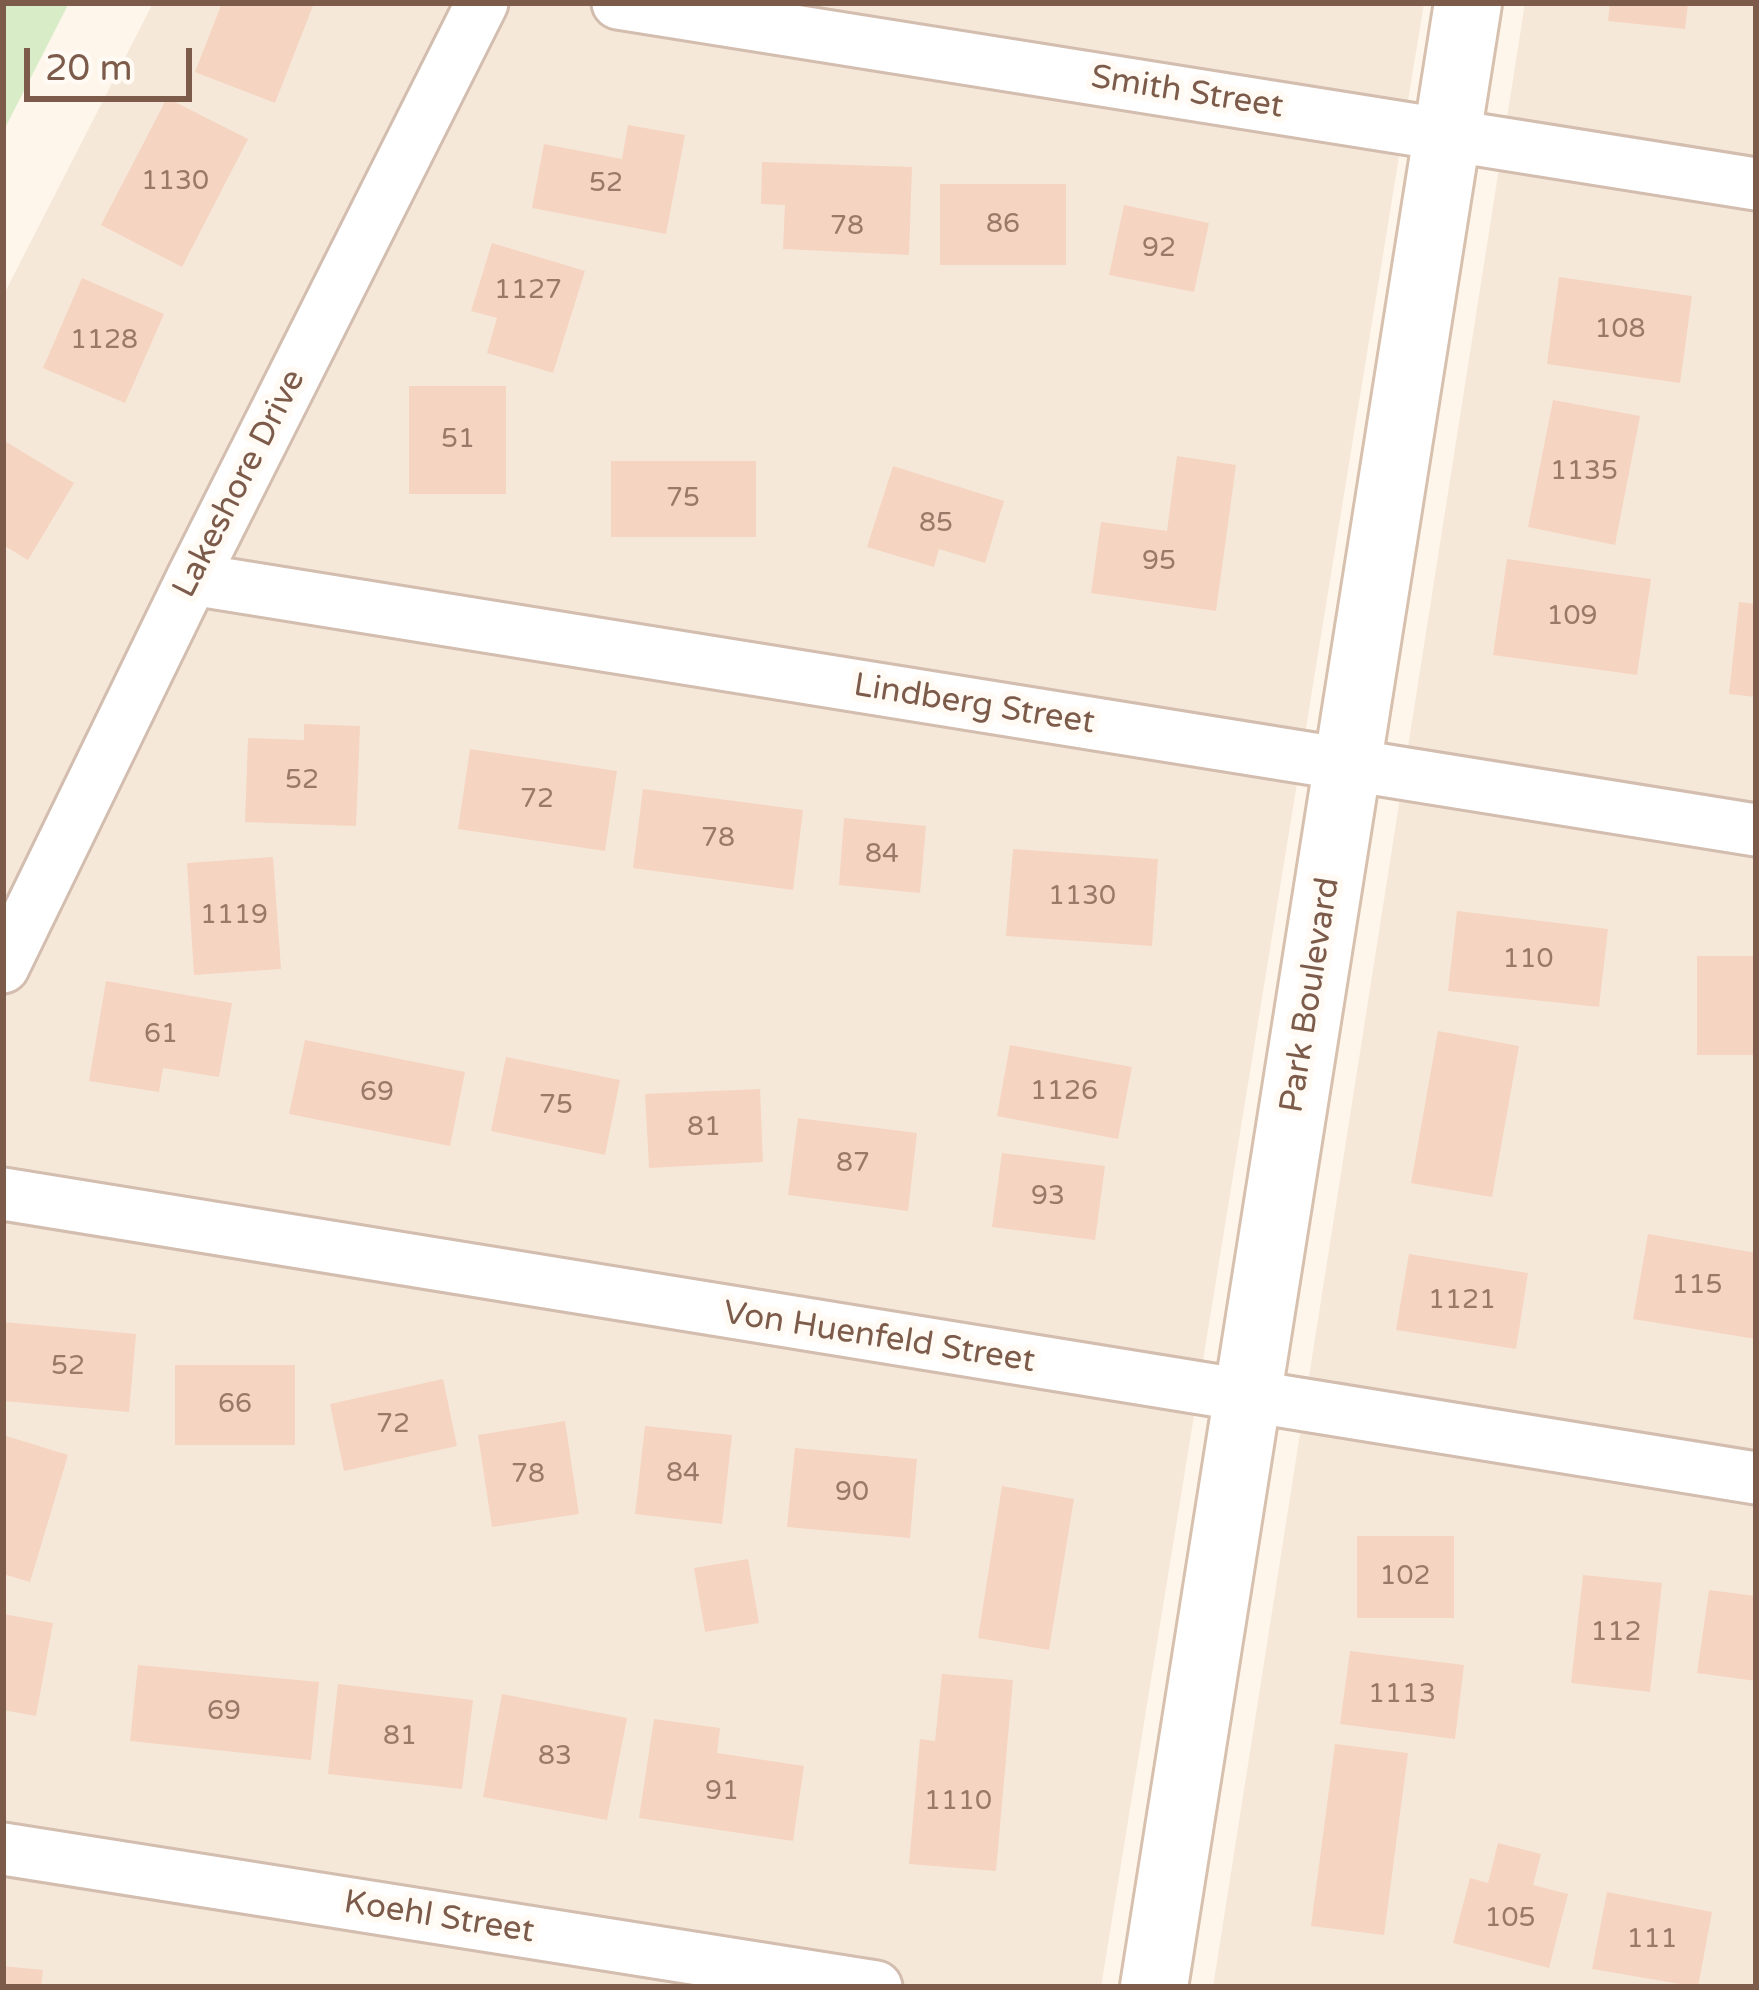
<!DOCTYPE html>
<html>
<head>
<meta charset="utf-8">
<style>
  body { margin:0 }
  #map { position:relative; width:1759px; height:1990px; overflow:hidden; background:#fef6eb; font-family:"Varela Round",sans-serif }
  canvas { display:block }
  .frame { position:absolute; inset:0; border:6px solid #7c5b4b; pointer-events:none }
  .scale { position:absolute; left:24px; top:48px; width:168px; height:54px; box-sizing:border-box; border:6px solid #7c5b4b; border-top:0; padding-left:15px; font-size:36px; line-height:42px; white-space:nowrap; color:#7c5b4b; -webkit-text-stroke:9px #fffaf3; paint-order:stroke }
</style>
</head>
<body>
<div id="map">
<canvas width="1759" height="1990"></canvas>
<div class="frame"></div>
<div class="scale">20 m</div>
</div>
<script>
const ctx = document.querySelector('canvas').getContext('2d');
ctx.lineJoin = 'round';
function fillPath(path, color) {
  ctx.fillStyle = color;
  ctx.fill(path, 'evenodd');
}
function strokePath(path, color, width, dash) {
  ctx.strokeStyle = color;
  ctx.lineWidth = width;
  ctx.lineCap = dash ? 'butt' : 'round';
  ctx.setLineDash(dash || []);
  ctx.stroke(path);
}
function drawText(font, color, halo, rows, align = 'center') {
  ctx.font = font + ' "Varela Round",sans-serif';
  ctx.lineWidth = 12;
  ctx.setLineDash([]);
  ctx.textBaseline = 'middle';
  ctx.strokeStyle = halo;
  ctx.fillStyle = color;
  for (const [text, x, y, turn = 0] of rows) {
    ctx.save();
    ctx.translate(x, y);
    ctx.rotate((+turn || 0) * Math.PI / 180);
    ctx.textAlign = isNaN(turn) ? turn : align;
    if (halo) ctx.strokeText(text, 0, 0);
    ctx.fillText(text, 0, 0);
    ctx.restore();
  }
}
const residential = new Path2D(`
  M 153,3 L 1424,3 L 1101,1987 L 3,1987 L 3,296 Z
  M 1525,3 L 1756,3 L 1756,1987 L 1213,1987 Z`);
const green = new Path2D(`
  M 3,3 L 69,3 L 3,132 Z`);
const building = new Path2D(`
  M 222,3 L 314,3 L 275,103 L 195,72 Z
  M 1610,3 L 1688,3 L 1685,29 L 1608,21 Z
  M 167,98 L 248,139 L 182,267 L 101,225 Z
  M 628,125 L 685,135 L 666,234 L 532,208 L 544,144 L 622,159 Z
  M 762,162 L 912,167 L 909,255 L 783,249 L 785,205 L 761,204 Z
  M 940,184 L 1066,184 L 1066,265 L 940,265 Z
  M 1124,205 L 1209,223 L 1194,292 L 1109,275 Z
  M 492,243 L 585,271 L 553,373 L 487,353 L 497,318 L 471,311 Z
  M 1559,277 L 1692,296 L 1680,383 L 1547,364 Z
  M 82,278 L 164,314 L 125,403 L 43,368 Z
  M 409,386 L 506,386 L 506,494 L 409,494 Z
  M 1553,400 L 1640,416 L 1615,545 L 1528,527 Z
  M 3,440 L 74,483 L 28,560 L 3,545 Z
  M 1177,456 L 1236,465 L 1216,611 L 1091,593 L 1101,522 L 1167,531 Z
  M 611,461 L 756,461 L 756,537 L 611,537 Z
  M 893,466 L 1004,501 L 985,563 L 939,549 L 934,567 L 867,547 Z
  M 1507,559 L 1651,579 L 1637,675 L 1493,655 Z
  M 1739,602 L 1756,604 L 1756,697 L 1729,694 Z
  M 304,724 L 360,726 L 356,826 L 245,822 L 248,738 L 304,740 Z
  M 470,749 L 617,771 L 605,851 L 458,829 Z
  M 643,789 L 803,810 L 793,890 L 633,868 Z
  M 844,818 L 926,826 L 920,893 L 839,885 Z
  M 1013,849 L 1158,859 L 1152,946 L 1006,936 Z
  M 273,857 L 281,969 L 194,975 L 187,863 Z
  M 1457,911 L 1608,929 L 1599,1007 L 1448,991 Z
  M 1697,956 L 1756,956 L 1756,1055 L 1697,1055 Z
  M 106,981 L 232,1003 L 219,1077 L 163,1068 L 159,1092 L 89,1081 Z
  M 1438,1031 L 1519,1046 L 1492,1197 L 1411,1183 Z
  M 305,1040 L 465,1072 L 450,1146 L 289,1114 Z
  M 1010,1045 L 1132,1067 L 1118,1139 L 997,1116 Z
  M 506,1057 L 620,1080 L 605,1155 L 491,1131 Z
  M 760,1089 L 763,1162 L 649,1168 L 645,1094 Z
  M 798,1118 L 917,1133 L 908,1211 L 788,1195 Z
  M 1002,1153 L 1105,1166 L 1095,1240 L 992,1227 Z
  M 1648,1234 L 1756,1253 L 1756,1339 L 1633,1319 Z
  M 1409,1254 L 1528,1273 L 1516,1349 L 1396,1330 Z
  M 3,1322 L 136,1334 L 129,1412 L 3,1401 Z
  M 175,1365 L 295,1365 L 295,1445 L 175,1445 Z
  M 443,1379 L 457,1446 L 344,1471 L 330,1404 Z
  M 565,1421 L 579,1514 L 492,1527 L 478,1435 Z
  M 645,1426 L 732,1435 L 722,1524 L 635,1514 Z
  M 3,1435 L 68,1455 L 30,1582 L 3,1574 Z
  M 795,1448 L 917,1459 L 910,1538 L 787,1527 Z
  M 1002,1486 L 1074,1499 L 1049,1650 L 978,1638 Z
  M 1357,1536 L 1454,1536 L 1454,1618 L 1357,1618 Z
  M 748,1559 L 759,1623 L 705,1632 L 694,1568 Z
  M 1583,1575 L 1662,1583 L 1650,1692 L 1571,1683 Z
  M 1709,1590 L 1756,1596 L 1756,1681 L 1697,1673 Z
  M 3,1614 L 53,1623 L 36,1716 L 3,1710 Z
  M 1350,1651 L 1464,1665 L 1455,1739 L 1340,1724 Z
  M 138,1665 L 319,1682 L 311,1760 L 130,1741 Z
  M 942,1674 L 1013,1680 L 996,1871 L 909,1864 L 920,1739 L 935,1741 Z
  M 338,1684 L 473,1700 L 462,1789 L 328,1774 Z
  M 502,1694 L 627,1718 L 607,1820 L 483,1797 Z
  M 654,1719 L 720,1728 L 717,1753 L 804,1766 L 793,1841 L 639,1818 Z
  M 1335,1744 L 1408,1753 L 1384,1935 L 1311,1926 Z
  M 1498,1843 L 1541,1854 L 1533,1885 L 1568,1894 L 1549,1968 L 1453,1943 L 1470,1878 L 1488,1883 Z
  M 1607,1892 L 1712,1912 L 1698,1987 L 1592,1969 Z
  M 3,1966 L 43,1970 L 41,1987 L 3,1987 Z`);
const street = new Path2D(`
  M 618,3 L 1756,184
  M 192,579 L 1756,830
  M 3,967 L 192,579 L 482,3
  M 3,1194 L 1756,1478
  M 3,1849 L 876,1987`);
const secondary = new Path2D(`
  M 1154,1987 L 1468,3`);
const numberNames = [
  ["1130",175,182],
  ["52",606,184],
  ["86",1003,225],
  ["78",847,227],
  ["92",1159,249],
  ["1127",528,291],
  ["108",1620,330],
  ["1128",104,341],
  ["51",458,440],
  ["1135",1584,472],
  ["75",683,499],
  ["85",936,524],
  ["95",1159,562],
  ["109",1572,617],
  ["52",302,781],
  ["72",537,800],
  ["78",718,839],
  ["84",882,855],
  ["1130",1082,897],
  ["1119",234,916],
  ["110",1528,960],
  ["61",161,1035],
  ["1126",1064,1092],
  ["69",377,1093],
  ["75",556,1106],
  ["81",704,1128],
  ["87",853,1164],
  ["93",1048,1197],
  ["115",1697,1286],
  ["1121",1462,1301],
  ["52",68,1367],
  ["66",235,1405],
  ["72",393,1425],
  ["84",683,1474],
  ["78",528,1475],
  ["90",852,1493],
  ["102",1405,1577],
  ["112",1616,1633],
  ["1113",1402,1695],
  ["69",224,1712],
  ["81",400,1737],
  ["83",555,1757],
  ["91",722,1792],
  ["1110",958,1802],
  ["105",1510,1919],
  ["111",1652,1940]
];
const streetNames = [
  ["Smith Street",1187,93,9],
  ["Lakeshore Drive",240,484,-63],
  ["Lindberg Street",974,705,9],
  ["Park Boulevard",1311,995,-81],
  ["Von Huenfeld Street",879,1338,9],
  ["Koehl Street",439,1918,9]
];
fillPath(residential, '#f6e8d9');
fillPath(green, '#d8edc7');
fillPath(building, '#f5d4c1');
strokePath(street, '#d2bdaf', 57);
strokePath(secondary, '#d7c0ae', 72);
strokePath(street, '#fff', 51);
strokePath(secondary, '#fff', 66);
drawText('27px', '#9a7968', null, numberNames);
drawText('33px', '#7c5b4b', '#fffaf3', streetNames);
</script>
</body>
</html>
